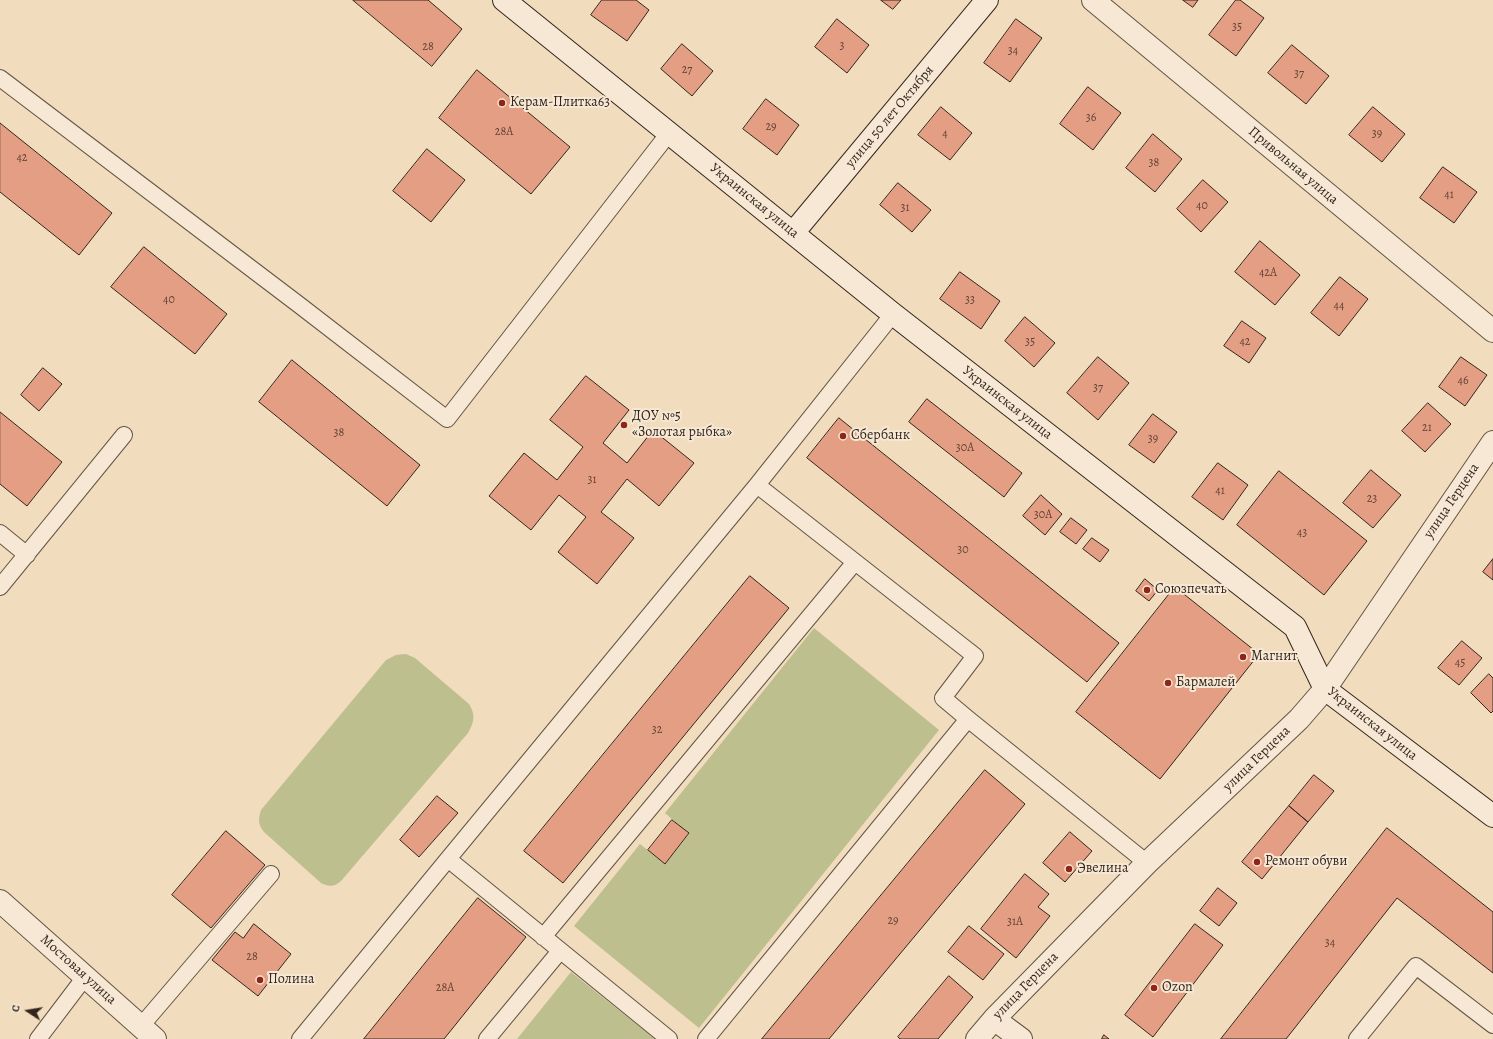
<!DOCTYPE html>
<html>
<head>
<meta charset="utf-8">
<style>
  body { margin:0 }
  #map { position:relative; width:1493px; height:1039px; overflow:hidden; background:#f1dcbd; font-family:Alegreya,serif }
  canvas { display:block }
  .north { position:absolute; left:8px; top:991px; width:40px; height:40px; -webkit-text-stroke:3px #f6e8d4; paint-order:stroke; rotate:282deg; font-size:11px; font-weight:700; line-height:16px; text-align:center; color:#34261d }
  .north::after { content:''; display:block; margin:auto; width:14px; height:18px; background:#34261d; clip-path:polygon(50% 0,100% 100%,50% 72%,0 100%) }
</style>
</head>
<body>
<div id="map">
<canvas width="1493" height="1039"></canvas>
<div class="north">С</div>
</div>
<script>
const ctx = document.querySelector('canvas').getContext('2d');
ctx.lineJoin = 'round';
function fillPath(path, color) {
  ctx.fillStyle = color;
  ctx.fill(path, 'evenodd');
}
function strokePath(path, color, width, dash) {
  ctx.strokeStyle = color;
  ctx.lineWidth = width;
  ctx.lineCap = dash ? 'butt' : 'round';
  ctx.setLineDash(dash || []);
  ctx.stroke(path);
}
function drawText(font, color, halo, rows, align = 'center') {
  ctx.font = font + ' Alegreya,serif';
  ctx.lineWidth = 4;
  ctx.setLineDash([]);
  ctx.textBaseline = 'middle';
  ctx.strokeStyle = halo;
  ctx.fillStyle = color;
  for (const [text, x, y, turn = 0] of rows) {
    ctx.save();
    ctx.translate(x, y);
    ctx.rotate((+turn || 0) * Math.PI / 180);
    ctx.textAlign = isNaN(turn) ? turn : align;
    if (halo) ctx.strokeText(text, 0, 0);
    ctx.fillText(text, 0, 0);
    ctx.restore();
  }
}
const green = new Path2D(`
  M 814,628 L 939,730 L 699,1028 L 574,926 L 640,844 L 665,864 L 689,834 L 665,813 Z
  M 406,654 L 415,658 L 469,704 C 476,715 474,722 468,733 L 341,881 C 334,887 329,887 321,883 L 264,832 C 258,824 258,819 261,810 L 386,660 L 396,655 Z
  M 571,972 L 655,1039 L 517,1039 Z`);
const building = new Path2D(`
  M 353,0 L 428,0 L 462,29 L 432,66 Z
  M 602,0 L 636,0 L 649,10 L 627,41 L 591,15 Z
  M 881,0 L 901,0 L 893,9 Z
  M 1183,0 L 1198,0 L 1193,7 Z
  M 1236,0 L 1240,0 L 1264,18 L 1236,56 L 1209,35 Z
  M 837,19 L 869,45 L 847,73 L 815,47 Z
  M 1016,19 L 1042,38 L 1010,82 L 984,63 Z
  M 682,44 L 713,71 L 692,96 L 661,69 Z
  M 1292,45 L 1329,76 L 1306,104 L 1268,73 Z
  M 477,70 L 570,147 L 531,194 L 439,118 Z
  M 1088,87 L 1121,113 L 1093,150 L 1060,124 Z
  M 766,99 L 799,125 L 777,155 L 743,129 Z
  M 941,107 L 972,133 L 950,160 L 918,135 Z
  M 1373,107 L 1405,134 L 1382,162 L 1349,135 Z
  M 0,123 L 112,213 L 79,255 L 0,192 Z
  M 1153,134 L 1182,159 L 1155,192 L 1126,168 Z
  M 427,149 L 465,180 L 431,222 L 393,191 Z
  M 1443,167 L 1477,192 L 1454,223 L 1420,198 Z
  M 1203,180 L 1228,202 L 1201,232 L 1177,209 Z
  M 898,183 L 931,210 L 912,232 L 880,205 Z
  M 1260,241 L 1300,275 L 1275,305 L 1235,272 Z
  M 144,247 L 227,314 L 195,354 L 111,287 Z
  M 960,272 L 1000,301 L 981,329 L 940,299 Z
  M 1340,277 L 1368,299 L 1339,336 L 1311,313 Z
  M 1025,317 L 1055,343 L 1034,367 L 1005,341 Z
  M 1242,321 L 1266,338 L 1249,363 L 1224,346 Z
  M 1098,357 L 1129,383 L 1098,420 L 1067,393 Z
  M 1461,357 L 1487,375 L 1465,406 L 1439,387 Z
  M 292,360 L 420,465 L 387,506 L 259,402 Z
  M 43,368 L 62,384 L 39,411 L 21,395 Z
  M 586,376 L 629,410 L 603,443 L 627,463 L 653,430 L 694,463 L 659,506 L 627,479 L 601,512 L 634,538 L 597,584 L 558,552 L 586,517 L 559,495 L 531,530 L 489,496 L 524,453 L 557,480 L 583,447 L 550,420 Z
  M 927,399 L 1022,473 L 1004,497 L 909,422 Z
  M 1428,403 L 1451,424 L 1425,452 L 1402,431 Z
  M 0,412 L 62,462 L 27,506 L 0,484 Z
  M 1153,414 L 1177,432 L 1154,463 L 1129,445 Z
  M 839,418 L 1119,643 L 1087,682 L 807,458 Z
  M 1218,463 L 1248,485 L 1223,520 L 1192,497 Z
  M 1371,470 L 1401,495 L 1373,528 L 1343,503 Z
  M 1279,471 L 1367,541 L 1324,595 L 1237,525 Z
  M 1041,495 L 1062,514 L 1045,535 L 1023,516 Z
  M 1071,518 L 1087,530 L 1076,544 L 1060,532 Z
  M 1092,538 L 1109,550 L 1100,562 L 1083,549 Z
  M 1493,559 L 1493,580 L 1483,572 Z
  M 750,576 L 789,608 L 563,883 L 524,851 Z
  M 1145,579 L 1158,590 L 1149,601 L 1136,591 Z
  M 1175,587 L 1259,654 L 1160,779 L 1076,712 Z
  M 1462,641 L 1482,658 L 1459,685 L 1438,668 Z
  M 1489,674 L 1493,678 L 1493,711 L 1491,713 L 1471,693 Z
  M 985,770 L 1025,804 L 829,1039 L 762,1039 Z
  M 1314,775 L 1334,791 L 1308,822 L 1289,806 Z
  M 437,796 L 458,813 L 419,857 L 400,840 Z
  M 1289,806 L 1308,822 L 1262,879 L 1242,862 Z
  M 672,820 L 689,833 L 665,864 L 648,850 Z
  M 1387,828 L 1493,912 L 1493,973 L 1397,898 L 1286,1039 L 1221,1039 Z
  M 226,831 L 265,865 L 211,928 L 172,895 Z
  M 1070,832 L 1092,851 L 1065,882 L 1043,863 Z
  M 1025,874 L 1049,894 L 1038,907 L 1050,916 L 1016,958 L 981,929 Z
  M 1218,888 L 1237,903 L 1219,926 L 1200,911 Z
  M 478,898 L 526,937 L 444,1039 L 364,1039 Z
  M 254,924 L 291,954 L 258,996 L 212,960 L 235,932 L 243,938 Z
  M 1195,924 L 1223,945 L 1153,1037 L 1125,1015 Z
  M 969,926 L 1004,954 L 983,980 L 948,952 Z
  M 949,976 L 973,997 L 938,1039 L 900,1039 L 898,1037 Z
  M 1104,1035 L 1109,1039 L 1102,1039 Z`);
const lane = new Path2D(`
  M 0,78 L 298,304 L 447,419 L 669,133
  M 757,485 L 975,656 L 943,698 L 968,719 L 1147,863
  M 0,533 L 27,555
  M 0,587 L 124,435
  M 448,859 L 757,485 L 893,314
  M 543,937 L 855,562
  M 141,1026 L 271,874
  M 38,1039 L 85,977
  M 300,1039 L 448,859 L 669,1039
  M 487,1039 L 560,951
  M 706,1039 L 968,719
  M 1357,1039 L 1416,966 L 1493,1025`);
const street = new Path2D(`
  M 1093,0 L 1493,331
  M 0,901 L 155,1039
  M 994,1019 L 1021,1039
  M 977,1039 L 994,1019 L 1147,863 L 1299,719 L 1325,689 L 1493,442`);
const secondary = new Path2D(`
  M 504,0 L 893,314 L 1295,627 L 1325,689 L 1493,816
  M 793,233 L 987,0`);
const markers = [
  [502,103,4,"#8f2418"],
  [624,425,4,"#8f2418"],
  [843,436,4,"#8f2418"],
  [1147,590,4,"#8f2418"],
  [1243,657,4,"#8f2418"],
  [1168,683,4,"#8f2418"],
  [1257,862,4,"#8f2418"],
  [1069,869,4,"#8f2418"],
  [260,980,4,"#8f2418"],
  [1154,988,4,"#8f2418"]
];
const numberNames = [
  ["35",1237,27],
  ["3",842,46],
  ["28",428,47],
  ["34",1013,51],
  ["27",687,70],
  ["37",1299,74],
  ["36",1091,118],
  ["29",771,127],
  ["28А",504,132],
  ["4",945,134],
  ["39",1377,134],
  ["42",22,158],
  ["38",1154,163],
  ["41",1449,195],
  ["40",1202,206],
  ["31",905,208],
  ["42А",1268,273],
  ["40",169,300],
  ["33",970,300],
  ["44",1339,306],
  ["35",1030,342],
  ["42",1245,342],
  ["46",1463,381],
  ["37",1098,388],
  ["21",1427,428],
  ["38",339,433],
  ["39",1153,439],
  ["30А",965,448],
  ["31",592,480],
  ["41",1220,491],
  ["23",1372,499],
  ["30А",1043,515],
  ["43",1302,533],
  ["30",963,550],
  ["45",1460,663],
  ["32",657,730],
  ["29",893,921],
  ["31А",1015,922],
  ["34",1330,943],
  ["28",252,957],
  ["28А",445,988]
];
const poiNames = [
  ["Керам-Плитка63",510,103],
  ["ДОУ №5",632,417],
  ["«Золотая рыбка»",632,433],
  ["Сбербанк",851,436],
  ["Союзпечать",1155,590],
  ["Магнит",1251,657],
  ["Бармалей",1176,683],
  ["Ремонт обуви",1265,862],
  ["Эвелина",1077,869],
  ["Полина",268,980],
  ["Ozon",1162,988]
];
const streetNames = [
  ["улица 50 лет Октября",890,117,-50],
  ["Привольная улица",1293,166,40],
  ["Украинская улица",754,201,39],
  ["Украинская улица",1007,403,38],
  ["улица Герцена",1452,501,-56],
  ["Украинская улица",1372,724,38],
  ["улица Герцена",1257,759,-44],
  ["Мостовая улица",78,970,42],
  ["улица Герцена",1026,986,-46]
];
fillPath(green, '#bebf8e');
fillPath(building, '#e49e83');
strokePath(building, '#34261d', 1);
strokePath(lane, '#635445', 18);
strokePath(street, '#635445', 24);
strokePath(secondary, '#34261d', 24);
strokePath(lane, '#f6e8d4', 16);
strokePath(street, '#f6e8d4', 22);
strokePath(secondary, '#f6e8d4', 22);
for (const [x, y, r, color] of markers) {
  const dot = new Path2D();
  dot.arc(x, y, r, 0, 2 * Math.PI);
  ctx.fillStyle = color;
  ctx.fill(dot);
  strokePath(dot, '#f6e8d4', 1.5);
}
drawText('12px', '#604436', null, numberNames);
drawText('14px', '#34261d', '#f6e8d4', poiNames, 'left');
drawText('14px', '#34261d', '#f6e8d4', streetNames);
</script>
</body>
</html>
